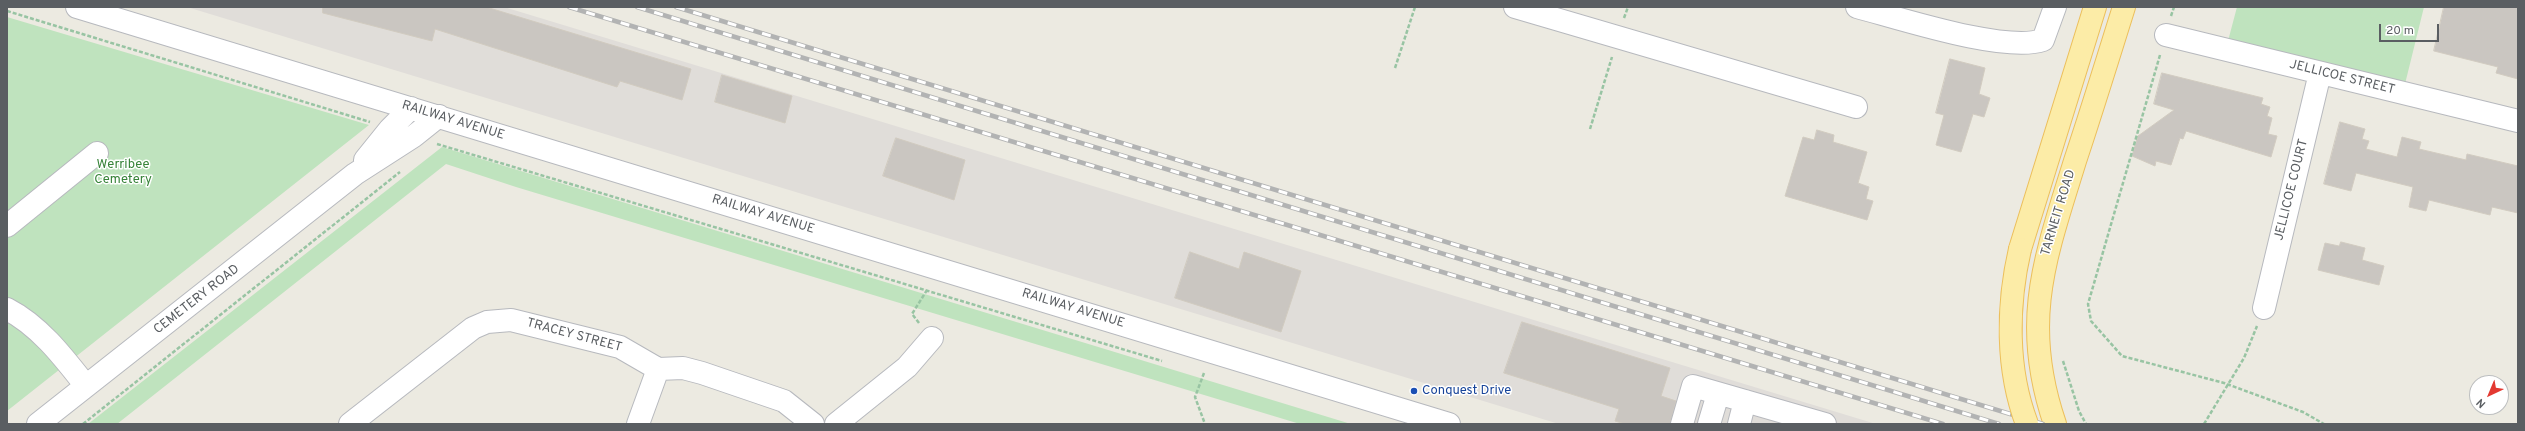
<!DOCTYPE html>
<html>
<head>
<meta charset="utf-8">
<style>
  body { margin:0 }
  #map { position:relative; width:2525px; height:431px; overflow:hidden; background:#eceae1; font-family:Overpass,sans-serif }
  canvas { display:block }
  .frame { position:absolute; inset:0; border:8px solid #5a5e62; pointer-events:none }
  .north { position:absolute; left:2469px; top:375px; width:40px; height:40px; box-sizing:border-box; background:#fff; border:1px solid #bdbfc0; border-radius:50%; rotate:224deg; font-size:11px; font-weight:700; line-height:16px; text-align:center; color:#5a5e62 }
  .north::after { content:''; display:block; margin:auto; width:14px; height:18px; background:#e33931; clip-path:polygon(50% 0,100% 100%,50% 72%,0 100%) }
  .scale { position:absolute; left:2379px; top:24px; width:60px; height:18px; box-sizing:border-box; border:2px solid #5a5e62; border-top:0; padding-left:5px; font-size:12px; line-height:14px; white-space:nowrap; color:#5a5e62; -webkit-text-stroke:3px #fff; paint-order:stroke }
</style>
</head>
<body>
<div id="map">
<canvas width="2525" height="431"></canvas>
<div class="frame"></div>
<div class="north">N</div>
<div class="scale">20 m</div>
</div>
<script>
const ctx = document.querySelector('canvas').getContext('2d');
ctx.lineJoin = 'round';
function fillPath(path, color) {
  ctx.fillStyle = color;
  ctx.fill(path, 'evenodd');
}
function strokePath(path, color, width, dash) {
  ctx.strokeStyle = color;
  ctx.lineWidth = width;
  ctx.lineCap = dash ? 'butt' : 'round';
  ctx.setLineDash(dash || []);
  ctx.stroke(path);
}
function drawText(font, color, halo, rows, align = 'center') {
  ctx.font = font + ' Overpass,sans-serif';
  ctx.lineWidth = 3;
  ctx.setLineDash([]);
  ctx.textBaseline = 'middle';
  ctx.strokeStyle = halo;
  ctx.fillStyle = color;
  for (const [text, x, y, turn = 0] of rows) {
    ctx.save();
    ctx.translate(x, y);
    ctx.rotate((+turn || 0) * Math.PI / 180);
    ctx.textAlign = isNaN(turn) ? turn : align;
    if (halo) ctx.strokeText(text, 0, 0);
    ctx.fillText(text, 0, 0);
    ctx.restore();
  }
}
const industrial = new Path2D(`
  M 187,7 L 504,7 L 1876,424 L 1559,424 Z`);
const green = new Path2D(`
  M 2237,7 L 2424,7 L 2405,84 L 2228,41 Z
  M 7,17 L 369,125 L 7,411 Z
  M 442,147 L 1351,424 L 1300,424 L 516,187 L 446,164 L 117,424 L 88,424 Z`);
const building = new Path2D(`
  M 323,7 L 486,7 L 691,69 L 682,100 L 620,81 L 617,87 L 435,29 L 432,41 L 323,13 Z
  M 2444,7 L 2518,7 L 2518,79 L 2496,73 L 2498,67 L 2434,51 Z
  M 1950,59 L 1985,68 L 1979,94 L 1990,98 L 1984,117 L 1973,114 L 1961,152 L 1936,145 L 1944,115 L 1936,113 Z
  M 2162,73 L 2263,98 L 2261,104 L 2270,107 L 2267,116 L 2272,118 L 2268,134 L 2277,136 L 2271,157 L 2186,131 L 2183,139 L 2180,138 L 2171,165 L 2156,161 L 2155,166 L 2132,156 L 2138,136 L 2174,110 L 2154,104 Z
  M 722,75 L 792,96 L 785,123 L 715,102 Z
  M 2340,122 L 2365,129 L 2362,139 L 2369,141 L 2366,149 L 2397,157 L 2402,137 L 2421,142 L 2419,149 L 2466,160 L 2467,154 L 2518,166 L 2518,213 L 2492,207 L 2490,215 L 2429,200 L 2426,211 L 2409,207 L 2413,187 L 2356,173 L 2351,191 L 2324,184 Z
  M 1817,130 L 1834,135 L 1833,142 L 1867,152 L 1858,183 L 1869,187 L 1866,199 L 1873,201 L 1867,220 L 1785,196 L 1803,137 L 1814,140 Z
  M 896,138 L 965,160 L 954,200 L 883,176 Z
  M 2341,242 L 2365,248 L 2362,260 L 2384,266 L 2379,285 L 2318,270 L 2325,243 L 2339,246 Z
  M 1190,252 L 1239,269 L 1244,252 L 1301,271 L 1281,332 L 1175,298 Z
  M 1522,322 L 1670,368 L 1661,396 L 1676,401 L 1670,424 L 1625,424 L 1615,421 L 1619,409 L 1504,373 Z`);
const path = new Path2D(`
  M 7,11 L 370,122
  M 2171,16 L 2174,7
  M 1624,18 L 1628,7
  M 2160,55 L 2088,304 L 2091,321 L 2122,356 L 2224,383 L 2303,412 L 2324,424
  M 1395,68 L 1415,7
  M 1590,129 L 1612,57
  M 437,144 L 1162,361
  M 919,323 L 912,314 L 927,290
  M 2063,361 L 2079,411 L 2086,424
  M 1204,373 L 1195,397 L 1205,424
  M 83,424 L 400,172
  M 2204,424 L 2244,358 L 2257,326`);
const minor = new Path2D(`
  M 77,7 L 1449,424
  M 1515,7 L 1856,107
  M 1857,7 C 1899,18 2005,53 2043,40 L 2055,7
  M 2166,35 L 2518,121
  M 365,160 L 390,129 L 411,108
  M 7,226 L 97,153
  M 2264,308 L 2320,73
  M 7,309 C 40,326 64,358 86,386
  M 38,424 L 355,174 L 414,136 L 439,116
  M 350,424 L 473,328 L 487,322 L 511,320 L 620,347 L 658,369 L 683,368 L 702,373 L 784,401 L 813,424
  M 638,424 L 658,369
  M 836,424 L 907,367 L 932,338
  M 1682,424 L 1693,386 L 1825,424
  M 1709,424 L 1718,394
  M 1739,424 L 1745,401`);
const major = new Path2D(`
  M 2020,249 L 2095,7
  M 2055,424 C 2020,322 2045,258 2075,161 C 2092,110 2108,58 2124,7`);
const rail = new Path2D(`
  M 569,7 L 1943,424
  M 637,7 L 1999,424
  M 676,7 L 2043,424`);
const majorBridge = new Path2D(`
  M 2020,249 C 2007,305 2006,369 2027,424`);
const markers = [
  [1414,391,4,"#1a4fb4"]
];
const streetNames = [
  ["JELLICOE STREET",2342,78,14],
  ["RAILWAY AVENUE",453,121,17],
  ["JELLICOE COURT",2292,190,-76],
  ["TARNEIT ROAD",2059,213,-73],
  ["RAILWAY AVENUE",763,215,17],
  ["CEMETERY ROAD",197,300,-38],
  ["RAILWAY AVENUE",1073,309,17],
  ["TRACEY STREET",574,336,15]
];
const parkNames = [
  ["Werribee",123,165],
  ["Cemetery",123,180]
];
const transitNames = [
  ["Conquest Drive",1422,391]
];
fillPath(industrial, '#e0ddd9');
fillPath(green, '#bfe3be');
fillPath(building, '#cac6c1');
strokePath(building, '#d1cbc0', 1);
strokePath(minor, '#b7b9be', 24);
strokePath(major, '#ecbf5b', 24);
strokePath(path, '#98c4a3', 2.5, [4, 2]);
strokePath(minor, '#fff', 22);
strokePath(major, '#fceca7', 22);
strokePath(rail, '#b2b3b3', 4.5);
strokePath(rail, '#fff', 3, [9]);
strokePath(majorBridge, '#ecbf5b', 24, []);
strokePath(majorBridge, '#fceca7', 22);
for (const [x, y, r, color] of markers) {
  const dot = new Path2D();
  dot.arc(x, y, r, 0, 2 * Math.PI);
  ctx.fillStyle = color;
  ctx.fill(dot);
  strokePath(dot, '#fff', 1.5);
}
drawText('13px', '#5a5e62', '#fff', streetNames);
drawText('13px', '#378339', '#fff', parkNames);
drawText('13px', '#164399', '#fff', transitNames, 'left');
</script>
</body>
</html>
